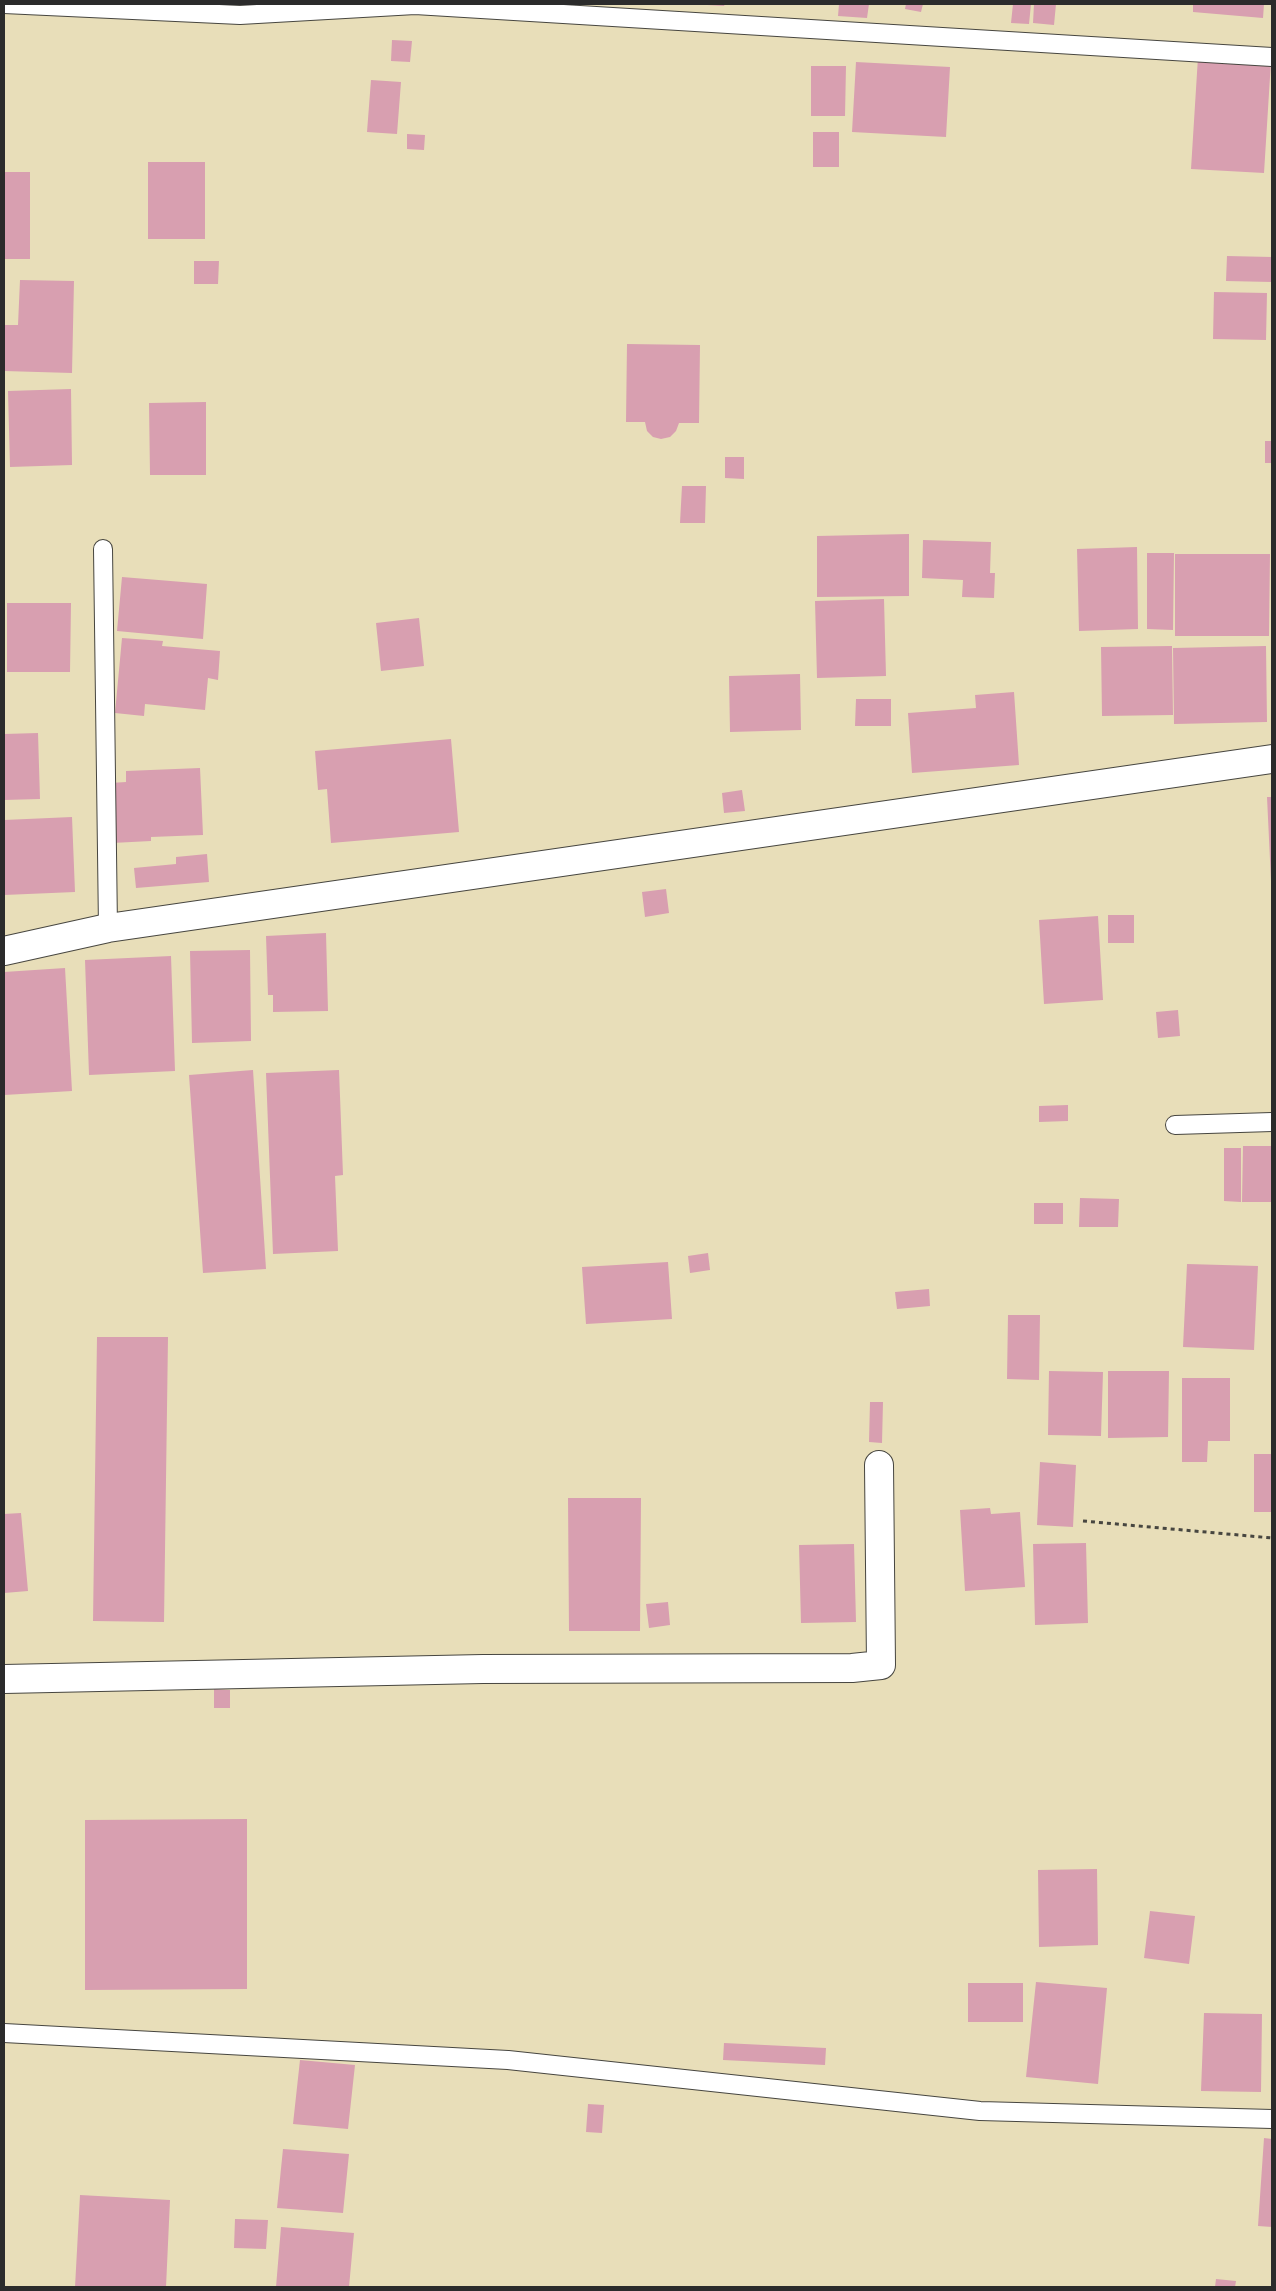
<!DOCTYPE html>
<html>
<head>
<meta charset="utf-8">
<style>
  body { margin:0 }
  #map { position:relative; width:1276px; height:2291px; overflow:hidden; background:#e8deb9; font-family:"Comic Neue",sans-serif }
  canvas { display:block }
  .frame { position:absolute; inset:0; border:5px solid #2b2b2b; pointer-events:none }
</style>
</head>
<body>
<div id="map">
<canvas width="1276" height="2291"></canvas>
<div class="frame"></div>
</div>
<script>
const ctx = document.querySelector('canvas').getContext('2d');
ctx.lineJoin = 'round';
function fillPath(path, color) {
  ctx.fillStyle = color;
  ctx.fill(path, 'evenodd');
}
function strokePath(path, color, width, dash) {
  ctx.strokeStyle = color;
  ctx.lineWidth = width;
  ctx.lineCap = dash ? 'butt' : 'round';
  ctx.setLineDash(dash || []);
  ctx.stroke(path);
}
const building = new Path2D(`
  M 707,4 L 725,4 L 724,6 L 707,5 Z
  M 839,4 L 869,4 L 867,18 L 838,16 Z
  M 906,4 L 923,4 L 921,12 L 905,9 Z
  M 1013,4 L 1031,4 L 1029,24 L 1011,23 Z
  M 1034,4 L 1056,4 L 1054,25 L 1033,23 Z
  M 1193,4 L 1264,4 L 1263,18 L 1193,12 Z
  M 392,40 L 412,41 L 410,62 L 391,61 Z
  M 1198,57 L 1271,61 L 1264,173 L 1191,169 Z
  M 856,62 L 950,67 L 946,137 L 852,132 Z
  M 811,66 L 846,66 L 845,116 L 811,116 Z
  M 371,80 L 401,82 L 397,134 L 367,132 Z
  M 813,132 L 839,132 L 839,167 L 813,167 Z
  M 407,134 L 425,135 L 424,150 L 407,149 Z
  M 148,162 L 205,162 L 205,239 L 148,239 Z
  M 4,172 L 30,172 L 30,259 L 4,259 Z
  M 1227,256 L 1272,257 L 1272,282 L 1226,281 Z
  M 194,261 L 219,261 L 218,284 L 194,284 Z
  M 20,280 L 74,281 L 72,373 L 4,371 L 4,325 L 18,325 Z
  M 1214,292 L 1267,293 L 1266,340 L 1213,339 Z
  M 627,344 L 700,345 L 699,423 L 679,423 L 676,431 L 670,437 L 661,439 L 653,437 L 647,431 L 645,422 L 626,422 Z
  M 71,389 L 72,465 L 10,467 L 8,391 Z
  M 206,402 L 206,475 L 150,475 L 149,403 Z
  M 1265,441 L 1272,441 L 1272,463 L 1265,463 Z
  M 725,457 L 744,457 L 744,479 L 725,478 Z
  M 682,486 L 706,486 L 705,523 L 680,523 Z
  M 909,534 L 909,596 L 817,597 L 817,536 Z
  M 923,540 L 991,542 L 990,573 L 995,573 L 994,598 L 962,597 L 963,580 L 922,578 Z
  M 1137,547 L 1138,629 L 1079,631 L 1077,549 Z
  M 1147,553 L 1174,553 L 1173,630 L 1147,629 Z
  M 1175,554 L 1270,554 L 1269,636 L 1175,636 Z
  M 122,577 L 207,584 L 203,639 L 117,631 Z
  M 884,599 L 886,676 L 817,678 L 815,601 Z
  M 7,603 L 71,603 L 70,672 L 7,672 Z
  M 419,618 L 424,666 L 381,671 L 376,623 Z
  M 122,638 L 163,641 L 162,646 L 220,651 L 218,680 L 208,678 L 205,710 L 145,704 L 144,716 L 115,713 Z
  M 1172,646 L 1173,715 L 1102,716 L 1101,647 Z
  M 1266,646 L 1267,722 L 1174,724 L 1173,648 Z
  M 800,674 L 801,730 L 730,732 L 729,676 Z
  M 1014,692 L 1019,765 L 912,773 L 908,713 L 976,708 L 975,695 Z
  M 856,699 L 891,699 L 891,726 L 855,726 Z
  M 38,733 L 40,799 L 4,800 L 4,734 Z
  M 451,739 L 459,832 L 331,843 L 327,789 L 318,790 L 315,751 Z
  M 200,768 L 203,835 L 151,837 L 151,841 L 112,843 L 110,783 L 126,782 L 126,771 Z
  M 742,790 L 745,811 L 724,813 L 722,793 Z
  M 1267,797 L 1272,797 L 1272,881 L 1271,881 Z
  M 72,817 L 75,892 L 4,895 L 4,820 Z
  M 207,854 L 209,882 L 136,888 L 134,868 L 176,864 L 176,857 Z
  M 666,889 L 669,913 L 645,917 L 642,892 Z
  M 1108,915 L 1134,915 L 1134,943 L 1108,943 Z
  M 1098,916 L 1103,1000 L 1044,1004 L 1039,920 Z
  M 326,933 L 328,1011 L 273,1012 L 273,995 L 268,995 L 266,936 Z
  M 250,950 L 251,1041 L 192,1043 L 190,951 Z
  M 171,956 L 175,1071 L 89,1075 L 85,960 Z
  M 65,968 L 72,1091 L 4,1095 L 4,972 Z
  M 1178,1010 L 1180,1036 L 1158,1038 L 1156,1012 Z
  M 253,1070 L 266,1269 L 203,1273 L 189,1075 Z
  M 339,1070 L 343,1175 L 335,1176 L 338,1251 L 273,1254 L 266,1073 Z
  M 1068,1105 L 1068,1121 L 1039,1122 L 1039,1106 Z
  M 1243,1146 L 1272,1146 L 1272,1202 L 1242,1202 Z
  M 1224,1148 L 1241,1148 L 1241,1202 L 1224,1201 Z
  M 1080,1198 L 1119,1199 L 1118,1227 L 1079,1227 Z
  M 1034,1203 L 1063,1203 L 1063,1224 L 1034,1224 Z
  M 708,1253 L 710,1270 L 690,1273 L 688,1256 Z
  M 668,1262 L 672,1319 L 586,1324 L 582,1267 Z
  M 1187,1264 L 1258,1266 L 1254,1350 L 1183,1347 Z
  M 929,1289 L 930,1306 L 897,1309 L 895,1292 Z
  M 1008,1315 L 1040,1315 L 1039,1380 L 1007,1379 Z
  M 97,1337 L 168,1337 L 164,1622 L 93,1621 Z
  M 1049,1371 L 1103,1372 L 1101,1436 L 1048,1435 Z
  M 1108,1371 L 1169,1371 L 1168,1437 L 1108,1438 Z
  M 1182,1378 L 1230,1378 L 1230,1441 L 1208,1441 L 1207,1462 L 1182,1462 Z
  M 870,1402 L 883,1402 L 882,1443 L 869,1442 Z
  M 1254,1454 L 1272,1454 L 1272,1512 L 1254,1512 Z
  M 1040,1462 L 1076,1465 L 1073,1527 L 1037,1525 Z
  M 568,1498 L 641,1498 L 640,1631 L 569,1631 Z
  M 990,1508 L 991,1514 L 1020,1512 L 1025,1587 L 965,1591 L 960,1510 Z
  M 21,1513 L 28,1591 L 4,1593 L 4,1514 Z
  M 1086,1543 L 1088,1623 L 1035,1625 L 1033,1544 Z
  M 854,1544 L 856,1622 L 801,1623 L 799,1545 Z
  M 668,1602 L 670,1625 L 649,1628 L 646,1604 Z
  M 214,1689 L 230,1690 L 230,1708 L 214,1708 Z
  M 247,1819 L 247,1989 L 85,1990 L 85,1820 Z
  M 1097,1869 L 1098,1945 L 1039,1947 L 1038,1870 Z
  M 1150,1911 L 1195,1916 L 1189,1964 L 1144,1958 Z
  M 1036,1982 L 1107,1988 L 1098,2084 L 1026,2077 Z
  M 968,1983 L 1023,1983 L 1023,2022 L 968,2022 Z
  M 1204,2013 L 1262,2014 L 1261,2092 L 1201,2091 Z
  M 724,2043 L 826,2048 L 825,2065 L 723,2060 Z
  M 300,2060 L 355,2065 L 348,2129 L 293,2124 Z
  M 588,2104 L 604,2105 L 602,2133 L 586,2132 Z
  M 1264,2138 L 1272,2139 L 1272,2227 L 1258,2226 Z
  M 283,2149 L 349,2154 L 343,2213 L 277,2208 Z
  M 80,2195 L 170,2200 L 166,2287 L 75,2287 Z
  M 235,2219 L 268,2220 L 266,2249 L 234,2248 Z
  M 281,2227 L 354,2233 L 349,2287 L 276,2287 Z
  M 1216,2279 L 1236,2281 L 1235,2287 L 1215,2287 Z`);
const path = new Path2D(`
  M 1083,1521 L 1272,1538`);
const service = new Path2D(`
  M 4,4 L 240,15 L 415,5 L 1272,57
  M 103,549 L 108,928
  M 1175,1125 L 1272,1122
  M 4,2033 L 508,2060 L 980,2111 L 1272,2119`);
const minor = new Path2D(`
  M 4,1679 L 483,1669 L 852,1668 L 881,1665 L 879,1465`);
const tertiary = new Path2D(`
  M 4,951 L 108,928 L 1272,759`);
fillPath(building, '#d89fb0');
strokePath(service, '#474640', 20);
strokePath(minor, '#474640', 30);
strokePath(tertiary, '#474640', 30);
strokePath(path, '#474640', 3, [4, 4]);
strokePath(service, '#fff', 18);
strokePath(minor, '#fff', 28);
strokePath(tertiary, '#fff', 28);
</script>
</body>
</html>
